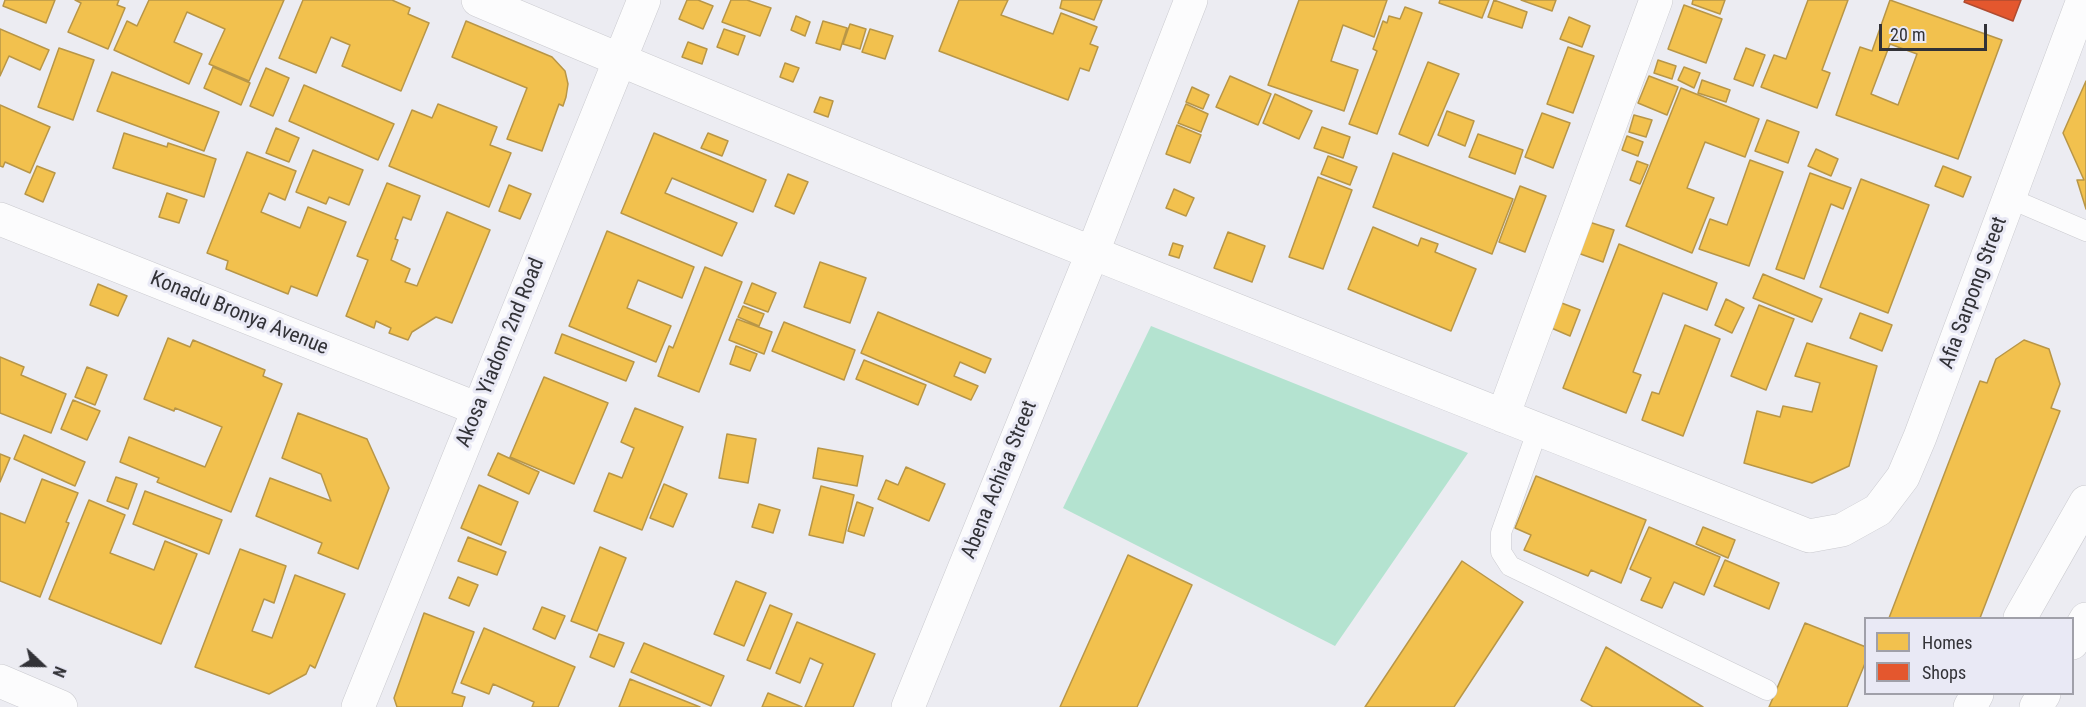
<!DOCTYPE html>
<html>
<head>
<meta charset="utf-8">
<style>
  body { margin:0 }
  #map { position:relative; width:2086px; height:707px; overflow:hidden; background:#ececf2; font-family:"Roboto Condensed",sans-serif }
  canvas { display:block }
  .legend { position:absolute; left:1864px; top:617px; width:210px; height:78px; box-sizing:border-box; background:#e9e9f5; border:2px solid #a0a0a9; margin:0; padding:8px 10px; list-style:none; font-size:18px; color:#323237 }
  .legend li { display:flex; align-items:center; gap:12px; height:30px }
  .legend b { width:30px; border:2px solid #a0a0a9 }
  .north { position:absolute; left:12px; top:635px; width:60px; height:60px; -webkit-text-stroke:4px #e9e9f5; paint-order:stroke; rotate:112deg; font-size:16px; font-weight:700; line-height:24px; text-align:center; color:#323237 }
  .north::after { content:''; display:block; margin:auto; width:21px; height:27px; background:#323237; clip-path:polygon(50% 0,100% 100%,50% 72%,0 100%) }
  .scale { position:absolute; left:1879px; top:24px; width:108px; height:27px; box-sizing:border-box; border:3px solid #323237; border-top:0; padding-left:8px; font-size:18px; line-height:21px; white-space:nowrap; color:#323237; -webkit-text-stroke:4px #e9e9f5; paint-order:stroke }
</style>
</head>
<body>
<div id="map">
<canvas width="2086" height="707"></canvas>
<ul class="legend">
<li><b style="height:16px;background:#f2c14e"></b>Homes</li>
<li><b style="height:16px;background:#e4572e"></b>Shops</li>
</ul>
<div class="north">N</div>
<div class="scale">20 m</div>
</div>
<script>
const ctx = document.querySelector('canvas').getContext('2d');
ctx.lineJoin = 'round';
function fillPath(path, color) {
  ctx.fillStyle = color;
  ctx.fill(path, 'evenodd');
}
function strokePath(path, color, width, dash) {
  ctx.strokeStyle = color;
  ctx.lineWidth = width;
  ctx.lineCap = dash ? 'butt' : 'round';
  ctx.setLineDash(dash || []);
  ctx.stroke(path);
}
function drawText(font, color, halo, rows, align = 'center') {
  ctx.font = font + ' "Roboto Condensed",sans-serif';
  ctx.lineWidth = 6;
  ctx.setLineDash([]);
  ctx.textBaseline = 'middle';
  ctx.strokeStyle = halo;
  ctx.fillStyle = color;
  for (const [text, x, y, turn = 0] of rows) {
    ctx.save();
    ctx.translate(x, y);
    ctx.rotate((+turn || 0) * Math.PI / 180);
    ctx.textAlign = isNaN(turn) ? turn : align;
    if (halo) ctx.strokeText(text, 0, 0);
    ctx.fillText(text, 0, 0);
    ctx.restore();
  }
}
const green = new Path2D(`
  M 1151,326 L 1468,453 L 1335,646 L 1063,508 Z`);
const homes = new Path2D(`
  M 5,0 L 55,0 L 46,23 L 3,6 Z
  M 75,0 L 119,0 L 117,5 L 125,8 L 108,49 L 68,32 L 81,3 Z
  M 149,0 L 284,0 L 249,81 L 209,64 L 225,29 L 187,12 L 174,42 L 202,54 L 189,84 L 114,50 L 127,21 L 137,26 Z
  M 303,0 L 392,0 L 410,8 L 408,14 L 429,23 L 401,91 L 342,66 L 350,45 L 331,37 L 316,73 L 279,58 Z
  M 687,0 L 698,0 L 713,6 L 703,29 L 679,19 Z
  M 731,0 L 747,0 L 771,8 L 760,36 L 722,22 Z
  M 959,0 L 1008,0 L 1001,15 L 1053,34 L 1061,13 L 1097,27 L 1090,44 L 1098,47 L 1089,71 L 1080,68 L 1068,100 L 939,51 Z
  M 1062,0 L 1102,0 L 1094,20 L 1060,8 Z
  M 1299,0 L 1387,0 L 1374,37 L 1343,25 L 1331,61 L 1358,70 L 1344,111 L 1268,85 Z
  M 1440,0 L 1489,0 L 1482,18 L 1439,3 Z
  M 1494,0 L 1527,12 L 1522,28 L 1488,17 Z
  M 1521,0 L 1556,0 L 1552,11 Z
  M 1693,0 L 1725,0 L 1720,14 L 1692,4 Z
  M 1808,0 L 1848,0 L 1822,70 L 1830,73 L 1817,108 L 1761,87 L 1774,55 L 1786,59 Z
  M 1890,0 L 2002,40 L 1958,159 L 1836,115 L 1860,47 L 1872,51 ZM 1890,44 L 1917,54 L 1898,105 L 1871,94 Z
  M 1684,5 L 1722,19 L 1706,63 L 1668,49 Z
  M 1405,7 L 1422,13 L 1377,134 L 1349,124 L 1377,51 L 1373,49 L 1383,21 L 1387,23 L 1389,16 L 1400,19 Z
  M 796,16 L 810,22 L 805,36 L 791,30 Z
  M 1569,17 L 1590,26 L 1582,47 L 1560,39 Z
  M 466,21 L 552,57 L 565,71 L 568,84 L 566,97 L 563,106 L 559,104 L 542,151 L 507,139 L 527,88 L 452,57 Z
  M 823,21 L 847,28 L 840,50 L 816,43 Z
  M 850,24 L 866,29 L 860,49 L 843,44 Z
  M 0,29 L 49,50 L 40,70 L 9,56 L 0,76 Z
  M 724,29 L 745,36 L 738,55 L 717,47 Z
  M 870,29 L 893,36 L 885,59 L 862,52 Z
  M 688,42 L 707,49 L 702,64 L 682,57 Z
  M 1568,47 L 1594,56 L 1573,113 L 1547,104 Z
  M 59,48 L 94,60 L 73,120 L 38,107 Z
  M 1746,48 L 1765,55 L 1753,86 L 1734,79 Z
  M 1658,60 L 1676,66 L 1672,79 L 1654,73 Z
  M 1428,62 L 1459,74 L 1428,146 L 1399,134 Z
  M 785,63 L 799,68 L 793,82 L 780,77 Z
  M 213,67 L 250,83 L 241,105 L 204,88 Z
  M 1684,67 L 1700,73 L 1694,88 L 1678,80 Z
  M 266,68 L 289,78 L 273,116 L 250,106 Z
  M 112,72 L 219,112 L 204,151 L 97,111 Z
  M 1230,76 L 1271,94 L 1258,125 L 1216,107 Z
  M 1649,76 L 1678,87 L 1667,115 L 1638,103 Z
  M 1702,80 L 1730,90 L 1726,102 L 1698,93 Z
  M 2086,81 L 2086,209 L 2077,180 L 2084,180 L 2063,133 Z
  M 304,85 L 394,124 L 378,160 L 289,121 Z
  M 1192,87 L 1209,95 L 1203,109 L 1186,102 Z
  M 1681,88 L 1759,119 L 1745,157 L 1705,142 L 1687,188 L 1714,198 L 1692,253 L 1626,226 Z
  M 1275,94 L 1312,111 L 1299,139 L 1263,123 Z
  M 820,97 L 833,101 L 828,117 L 814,112 Z
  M 438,104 L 497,127 L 490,145 L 511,153 L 489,207 L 389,166 L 412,110 L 432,118 Z
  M 1186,104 L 1208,114 L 1201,132 L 1178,123 Z
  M 0,105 L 50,127 L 30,173 L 5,162 L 3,167 L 0,166 Z
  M 1447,111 L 1474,121 L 1465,146 L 1438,135 Z
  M 1542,113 L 1570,123 L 1553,168 L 1525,157 Z
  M 1634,115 L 1652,120 L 1646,137 L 1629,132 Z
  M 1767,120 L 1799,132 L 1788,163 L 1755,151 Z
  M 1177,125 L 1201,135 L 1190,163 L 1166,154 Z
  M 1322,127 L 1350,137 L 1343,158 L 1314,148 Z
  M 276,128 L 299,138 L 289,162 L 266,153 Z
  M 124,133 L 167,147 L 168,143 L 216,159 L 204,197 L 113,168 Z
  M 654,133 L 766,180 L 753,212 L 672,178 L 665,193 L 737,223 L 722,256 L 621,213 Z
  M 708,133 L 728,141 L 722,156 L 701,148 Z
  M 1478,134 L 1523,150 L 1515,174 L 1469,157 Z
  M 1627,136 L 1643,142 L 1638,156 L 1622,150 Z
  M 1816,149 L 1838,159 L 1831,176 L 1808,166 Z
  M 313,150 L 363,170 L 349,205 L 329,197 L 326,204 L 296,192 Z
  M 247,152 L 296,171 L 285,200 L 269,193 L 261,212 L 300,228 L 308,207 L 346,222 L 317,296 L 291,286 L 288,294 L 226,269 L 228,261 L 207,253 Z
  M 1393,153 L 1513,199 L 1492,254 L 1373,207 Z
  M 1328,156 L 1357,167 L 1350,185 L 1321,174 Z
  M 1750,160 L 1783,172 L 1749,266 L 1699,249 L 1710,219 L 1727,225 Z
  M 1637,161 L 1648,165 L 1640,184 L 1630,180 Z
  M 37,166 L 55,173 L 43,202 L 25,194 Z
  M 1943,166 L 1971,177 L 1963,197 L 1935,186 Z
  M 1810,173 L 1851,188 L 1843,209 L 1831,204 L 1804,279 L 1776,269 Z
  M 788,174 L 808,182 L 794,214 L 775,206 Z
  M 1318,177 L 1352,190 L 1323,269 L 1289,257 Z
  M 1861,179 L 1929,205 L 1888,313 L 1820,287 Z
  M 387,183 L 420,196 L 411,220 L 403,217 L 395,239 L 398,240 L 391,260 L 410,269 L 405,282 L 417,286 L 447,212 L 490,230 L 452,323 L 436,317 L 412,332 L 408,340 L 389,333 L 391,328 L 376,321 L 374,328 L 346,316 L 368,260 L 357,256 Z
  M 509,185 L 531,194 L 520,219 L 499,211 Z
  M 1520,186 L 1546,196 L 1525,252 L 1499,242 Z
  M 1174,189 L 1194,198 L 1186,216 L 1166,208 Z
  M 167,193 L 187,200 L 179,223 L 159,217 Z
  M 1586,221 L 1614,230 L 1603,262 L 1575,252 Z
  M 1373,227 L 1418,246 L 1421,238 L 1438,244 L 1435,252 L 1476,269 L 1451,331 L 1348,289 Z
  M 607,231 L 694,267 L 682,298 L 638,280 L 627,308 L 671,326 L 656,362 L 569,326 Z
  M 1228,232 L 1265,246 L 1252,282 L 1214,268 Z
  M 1173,243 L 1183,246 L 1179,258 L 1169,255 Z
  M 1619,244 L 1717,283 L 1707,310 L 1663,293 L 1633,372 L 1641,375 L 1626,413 L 1563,388 Z
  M 820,262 L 866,278 L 850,323 L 804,307 Z
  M 705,267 L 742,282 L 699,392 L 658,376 L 669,346 L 673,348 Z
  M 1763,274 L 1822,299 L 1812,322 L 1753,298 Z
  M 752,283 L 776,293 L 768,312 L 744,303 Z
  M 98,284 L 127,296 L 118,316 L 90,305 Z
  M 1726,299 L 1744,308 L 1732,333 L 1715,325 Z
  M 1559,302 L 1580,310 L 1570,336 L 1549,327 Z
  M 1759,305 L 1794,319 L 1766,390 L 1731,376 Z
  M 743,306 L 764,314 L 759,326 L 738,317 Z
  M 878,312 L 991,359 L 985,373 L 960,362 L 954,376 L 978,386 L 971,400 L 861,353 Z
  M 1860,313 L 1892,325 L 1882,351 L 1850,338 Z
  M 737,319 L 772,332 L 764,354 L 729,340 Z
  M 784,322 L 855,350 L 844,380 L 772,351 Z
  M 1685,325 L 1720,339 L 1683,436 L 1642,420 L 1652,392 L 1659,394 Z
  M 562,334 L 634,362 L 626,381 L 555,353 Z
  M 168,338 L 190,347 L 193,340 L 265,370 L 263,376 L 282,384 L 231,512 L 157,482 L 159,478 L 120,462 L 129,437 L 205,467 L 222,427 L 175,408 L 174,411 L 144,399 Z
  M 2024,340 L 2049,349 L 2060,384 L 2051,408 L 2060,411 L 1980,618 L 1889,618 L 1980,381 L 1987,383 L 1996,359 Z
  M 1807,343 L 1877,366 L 1849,466 L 1812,483 L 1744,463 L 1757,411 L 1780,417 L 1783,406 L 1812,412 L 1820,383 L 1795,376 Z
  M 736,346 L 757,354 L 750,371 L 730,364 Z
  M 0,357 L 24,367 L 21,375 L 66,394 L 51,433 L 0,413 Z
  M 864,360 L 926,385 L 918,405 L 856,379 Z
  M 87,367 L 107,375 L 95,405 L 75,397 Z
  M 544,377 L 608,403 L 574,484 L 510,457 Z
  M 73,400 L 100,411 L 87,440 L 61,429 Z
  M 635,408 L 683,427 L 642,530 L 594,511 L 609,473 L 622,478 L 634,448 L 621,442 Z
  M 298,413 L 367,439 L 389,488 L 358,569 L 318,553 L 322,543 L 256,516 L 270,478 L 331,501 L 321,474 L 282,458 Z
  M 727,434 L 756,439 L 748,483 L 719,478 Z
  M 24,435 L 85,462 L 75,486 L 14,459 Z
  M 818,448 L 863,456 L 857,486 L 813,478 Z
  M 498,453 L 539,472 L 529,494 L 488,475 Z
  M 0,454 L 10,458 L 0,482 Z
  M 906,467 L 945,484 L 929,521 L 878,499 L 886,480 L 898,485 Z
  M 1536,476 L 1646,520 L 1621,583 L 1591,570 L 1588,576 L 1524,550 L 1531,535 L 1515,528 Z
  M 116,477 L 137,484 L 128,509 L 107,501 Z
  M 42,479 L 78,493 L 66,522 L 69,523 L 40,597 L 0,581 L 0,513 L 25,523 Z
  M 664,484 L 687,494 L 673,527 L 650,518 Z
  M 479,485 L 518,502 L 501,545 L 461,528 Z
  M 821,486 L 854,495 L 843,543 L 809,535 Z
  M 145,491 L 222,520 L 209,554 L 133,524 Z
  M 89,500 L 125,515 L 110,553 L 154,570 L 165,541 L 197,554 L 161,644 L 49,599 Z
  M 857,502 L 873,508 L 864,536 L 848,531 Z
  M 759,504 L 780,510 L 773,533 L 752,527 Z
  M 1649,527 L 1720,557 L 1704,595 L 1674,582 L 1662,608 L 1641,600 L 1651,578 L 1630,569 Z
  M 1703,527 L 1735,540 L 1728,558 L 1696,544 Z
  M 468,537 L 506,552 L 497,575 L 458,561 Z
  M 600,547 L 626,558 L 597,631 L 571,621 Z
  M 240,549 L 286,566 L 274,603 L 264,599 L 252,631 L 272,638 L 295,575 L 345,594 L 315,668 L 310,665 L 306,674 L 269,694 L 195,667 Z
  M 1128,555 L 1192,585 L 1137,707 L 1060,707 Z
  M 1725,560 L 1779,583 L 1769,609 L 1714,586 Z
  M 1462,561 L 1523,602 L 1454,707 L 1365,707 Z
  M 458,577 L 478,585 L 469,606 L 449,598 Z
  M 736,581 L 766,593 L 744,646 L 714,634 Z
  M 770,605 L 792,614 L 770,669 L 747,660 Z
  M 542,607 L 565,616 L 555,639 L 533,629 Z
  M 424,613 L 474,632 L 452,693 L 465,697 L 462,707 L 397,707 L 394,698 Z
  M 797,622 L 875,654 L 853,707 L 805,707 L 823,664 L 810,658 L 800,683 L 776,673 Z
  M 1805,623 L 1866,647 L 1866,661 L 1847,707 L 1769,707 Z
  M 484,628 L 575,667 L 558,707 L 532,707 L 534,702 L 493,684 L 489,694 L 461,683 Z
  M 599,634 L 624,643 L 614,667 L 590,657 Z
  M 644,643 L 724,676 L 711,706 L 631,672 Z
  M 1606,647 L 1703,707 L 1593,707 L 1581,700 Z
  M 630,679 L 700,707 L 619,707 Z
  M 768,693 L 802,707 L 762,707 Z`);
const shops = new Path2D(`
  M 1965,0 L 2021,0 L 2013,21 L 1964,2 Z`);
const lane = new Path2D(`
  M 2009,198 L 2086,231
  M 1538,429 L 1501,533 L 1501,552 L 1510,566 L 1767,690`);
const street = new Path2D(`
  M 478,0 C 918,187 1364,361 1809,536 L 1842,530 L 1878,510 L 1903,477 L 1920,437 L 2083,0
  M 0,219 L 478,409
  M 1503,416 L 1656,0
  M 358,707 L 644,0
  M 908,707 L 1092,254 L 1191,0`);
const secondary = new Path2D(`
  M 2020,618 L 2086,502
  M 2072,643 L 2086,619
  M 0,681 L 61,707
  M 1970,707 L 1977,694
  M 2036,707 L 2044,694`);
const streetNames = [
  ["Afia Sarpong Street",1974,293,-70],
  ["Konadu Bronya Avenue",239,314,22],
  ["Akosa Yiadom 2nd Road",501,353,-68],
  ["Abena Achiaa Street",1000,480,-68]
];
fillPath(green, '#b4e3d0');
fillPath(homes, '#f2c14e');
strokePath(homes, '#b89647', 1.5);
fillPath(shops, '#e4572e');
strokePath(shops, '#af4c31', 1.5);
strokePath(lane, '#cacacf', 21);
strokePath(street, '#cacacf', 34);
strokePath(secondary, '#cacacf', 34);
strokePath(lane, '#fcfcfd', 20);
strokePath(street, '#fcfcfd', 33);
strokePath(secondary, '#fcfcfd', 33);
drawText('21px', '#323237', '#e9e9f5', streetNames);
</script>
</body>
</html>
